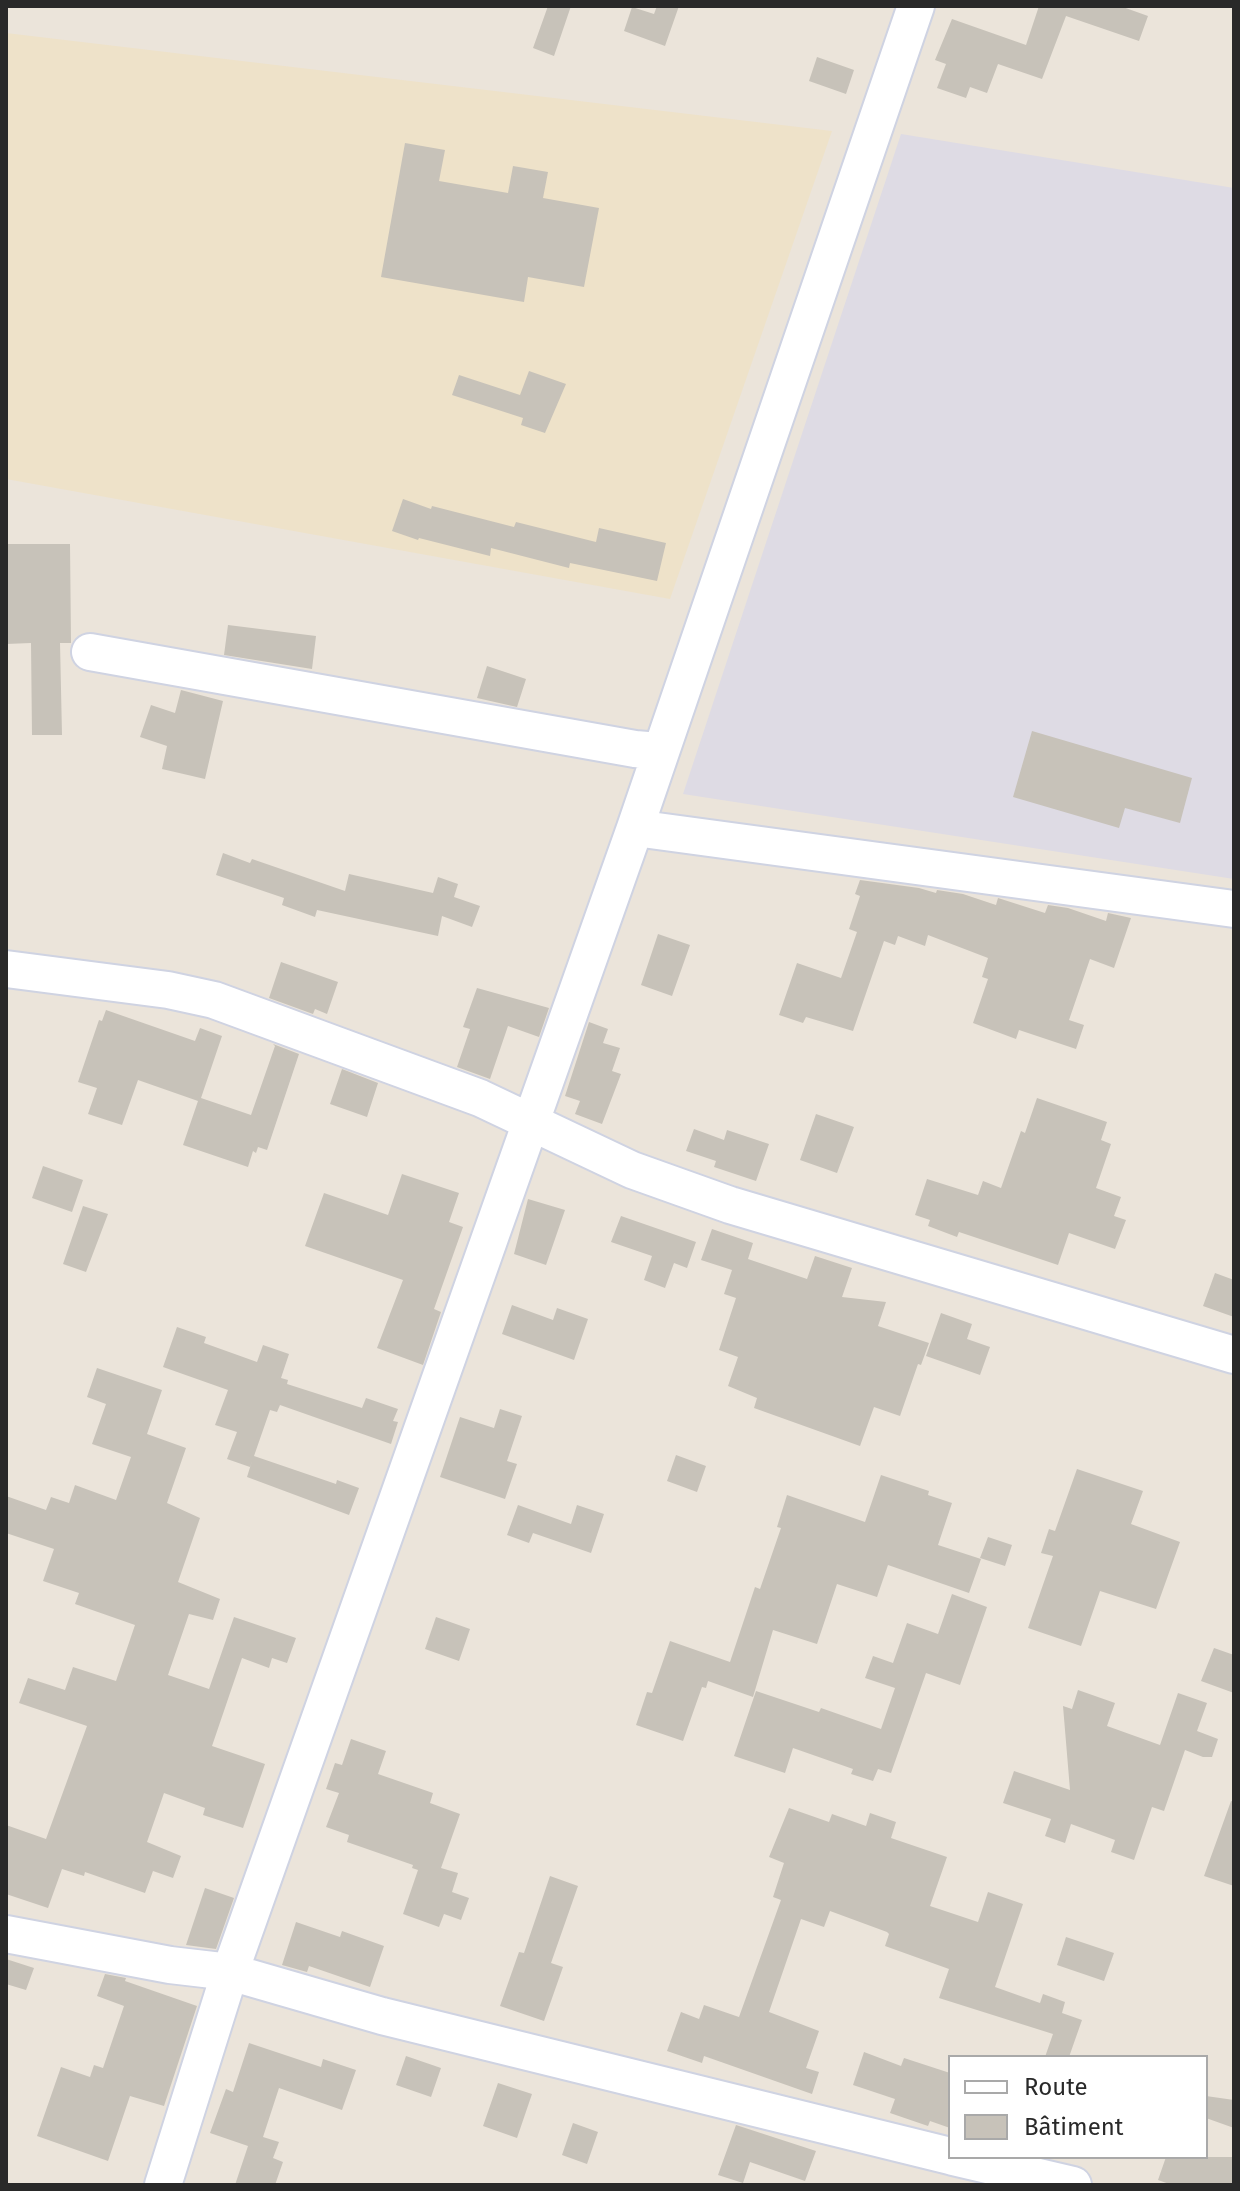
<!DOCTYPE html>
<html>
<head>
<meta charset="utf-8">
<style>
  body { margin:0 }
  #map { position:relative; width:1240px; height:2191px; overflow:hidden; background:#ebe4da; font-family:"Fira Sans",sans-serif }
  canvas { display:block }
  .frame { position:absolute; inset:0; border:8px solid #292929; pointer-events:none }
  .legend { position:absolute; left:948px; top:2055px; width:260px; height:104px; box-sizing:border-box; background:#fff; border:2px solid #a9a9a9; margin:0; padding:10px 14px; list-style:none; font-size:24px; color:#292929 }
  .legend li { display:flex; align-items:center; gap:16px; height:40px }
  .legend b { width:40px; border:2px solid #a9a9a9 }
</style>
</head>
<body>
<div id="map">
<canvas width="1240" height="2191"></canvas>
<div class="frame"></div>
<ul class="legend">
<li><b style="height:10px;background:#fff"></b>Route</li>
<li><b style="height:22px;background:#c7c2b9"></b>Bâtiment</li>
</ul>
</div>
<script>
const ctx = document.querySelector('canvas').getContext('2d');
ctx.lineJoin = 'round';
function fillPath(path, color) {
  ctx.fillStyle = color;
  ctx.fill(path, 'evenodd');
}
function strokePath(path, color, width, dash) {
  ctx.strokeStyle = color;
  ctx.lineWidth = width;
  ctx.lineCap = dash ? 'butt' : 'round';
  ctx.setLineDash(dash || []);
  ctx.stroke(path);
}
const industrial = new Path2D(`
  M 901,134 L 1234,188 L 1234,879 L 683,794 Z`);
const education = new Path2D(`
  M 6,33 L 832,131 L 670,599 L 6,479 Z`);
const building = new Path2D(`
  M 548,6 L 571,6 L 554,56 L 533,48 Z
  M 657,6 L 679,6 L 665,46 L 624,31 L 632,7 L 654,14 Z
  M 1039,6 L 1120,6 L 1148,16 L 1139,41 L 1066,16 L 1042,79 L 998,64 L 987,93 L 970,87 L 966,98 L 937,88 L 946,64 L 935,60 L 952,19 L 1026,45 Z
  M 817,57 L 854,70 L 846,94 L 809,81 Z
  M 405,143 L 445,150 L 439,181 L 508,193 L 513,166 L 548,172 L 543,198 L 599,208 L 584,287 L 528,277 L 524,302 L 381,277 Z
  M 529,371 L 566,384 L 545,433 L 521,425 L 523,418 L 452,395 L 459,375 L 520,395 Z
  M 403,499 L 431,509 L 432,506 L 514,527 L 516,522 L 596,542 L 599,528 L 666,543 L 657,581 L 570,563 L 569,568 L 491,548 L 490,556 L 419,538 L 418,540 L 392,531 Z
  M 6,544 L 70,544 L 71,643 L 60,643 L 62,735 L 32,735 L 31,643 L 6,644 Z
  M 228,625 L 316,636 L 312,669 L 224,655 Z
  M 487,666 L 526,679 L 517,707 L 477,698 Z
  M 181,690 L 223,701 L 205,779 L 162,769 L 167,746 L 140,737 L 151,705 L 175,713 Z
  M 1032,731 L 1192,778 L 1180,823 L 1125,808 L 1119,828 L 1013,797 Z
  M 223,853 L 250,863 L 252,859 L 345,891 L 349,874 L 433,893 L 438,877 L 458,884 L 454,897 L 480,906 L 472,927 L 442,916 L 438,936 L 317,910 L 315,917 L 282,905 L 284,898 L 216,875 Z
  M 860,880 L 919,888 L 936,893 L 937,890 L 963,894 L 996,905 L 998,898 L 1045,913 L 1048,905 L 1068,908 L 1106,921 L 1108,913 L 1131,918 L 1114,968 L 1090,959 L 1069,1020 L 1084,1025 L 1076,1049 L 1019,1030 L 1016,1039 L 973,1023 L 988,979 L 982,977 L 988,958 L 928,935 L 925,946 L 898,936 L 895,945 L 884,941 L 853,1031 L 806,1017 L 803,1023 L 779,1015 L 797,963 L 841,978 L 857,932 L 849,929 L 860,896 L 855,894 Z
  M 658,934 L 690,945 L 672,996 L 641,985 Z
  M 281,962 L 338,982 L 327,1014 L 315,1009 L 313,1014 L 269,998 Z
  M 477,988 L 549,1008 L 539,1037 L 508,1026 L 490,1079 L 457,1067 L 470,1029 L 463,1027 Z
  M 106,1010 L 195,1041 L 200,1028 L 222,1036 L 201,1098 L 251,1115 L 275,1046 L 273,1044 L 299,1054 L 267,1150 L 258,1147 L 256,1153 L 253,1151 L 248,1167 L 183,1145 L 198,1101 L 138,1080 L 122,1125 L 88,1114 L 97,1088 L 78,1082 L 99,1020 L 102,1021 Z
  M 589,1022 L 608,1029 L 603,1043 L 620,1048 L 612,1071 L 621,1074 L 602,1124 L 575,1114 L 580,1101 L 565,1096 Z
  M 342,1069 L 378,1083 L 367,1117 L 330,1104 Z
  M 1037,1098 L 1107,1122 L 1101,1140 L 1111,1144 L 1096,1188 L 1121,1197 L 1114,1216 L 1126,1220 L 1115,1249 L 1069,1233 L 1058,1265 L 959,1232 L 957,1237 L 928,1226 L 930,1220 L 915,1215 L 927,1179 L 978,1195 L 983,1181 L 1001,1188 L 1021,1131 L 1025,1133 Z
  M 816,1114 L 854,1127 L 837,1173 L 800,1160 Z
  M 694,1129 L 724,1140 L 727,1130 L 769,1144 L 756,1181 L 714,1167 L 716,1161 L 686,1151 Z
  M 43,1166 L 83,1180 L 72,1212 L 32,1198 Z
  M 402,1174 L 459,1193 L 449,1222 L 463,1227 L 434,1309 L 441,1312 L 423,1365 L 377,1348 L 403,1280 L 305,1246 L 324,1193 L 388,1215 Z
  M 528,1199 L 565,1210 L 546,1265 L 514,1254 Z
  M 83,1206 L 108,1214 L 86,1272 L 63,1264 Z
  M 621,1216 L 696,1242 L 687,1268 L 674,1263 L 665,1288 L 644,1280 L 652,1256 L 611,1242 Z
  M 712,1229 L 753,1243 L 748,1259 L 807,1279 L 815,1256 L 852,1268 L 842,1297 L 886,1302 L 878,1326 L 929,1343 L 921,1365 L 918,1364 L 900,1416 L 874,1407 L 860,1446 L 754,1408 L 757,1398 L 728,1386 L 738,1357 L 719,1350 L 736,1298 L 724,1294 L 732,1270 L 701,1260 Z
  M 1215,1273 L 1234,1280 L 1234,1317 L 1203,1306 Z
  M 512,1305 L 553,1320 L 557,1308 L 588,1319 L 574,1360 L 502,1334 Z
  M 941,1313 L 972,1324 L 967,1339 L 990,1347 L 980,1375 L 926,1356 Z
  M 177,1327 L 206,1337 L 204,1343 L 257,1362 L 263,1345 L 289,1354 L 281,1378 L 288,1380 L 287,1384 L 362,1408 L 366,1398 L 398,1409 L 393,1421 L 398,1422 L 391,1444 L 280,1405 L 277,1412 L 270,1410 L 254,1456 L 336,1484 L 337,1480 L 359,1488 L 349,1515 L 247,1477 L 252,1461 L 250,1467 L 227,1459 L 237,1432 L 215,1425 L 228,1390 L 163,1367 Z
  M 97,1368 L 162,1390 L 147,1434 L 186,1448 L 167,1503 L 200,1518 L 178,1582 L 220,1599 L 213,1620 L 189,1614 L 168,1675 L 209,1689 L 234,1617 L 296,1638 L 287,1663 L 272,1658 L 269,1668 L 242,1658 L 212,1746 L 265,1764 L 243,1828 L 203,1815 L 205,1808 L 164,1793 L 147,1842 L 181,1856 L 173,1878 L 153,1871 L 145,1893 L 85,1872 L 84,1876 L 62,1869 L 48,1908 L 6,1894 L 6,1825 L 46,1839 L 87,1726 L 19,1703 L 28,1678 L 65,1690 L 73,1667 L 116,1681 L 135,1625 L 75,1604 L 79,1593 L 43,1581 L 54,1549 L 6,1533 L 6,1496 L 46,1510 L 51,1497 L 69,1503 L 75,1485 L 116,1500 L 131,1457 L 92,1444 L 106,1404 L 87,1397 Z
  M 500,1409 L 522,1416 L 507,1461 L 517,1464 L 505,1499 L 440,1477 L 460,1417 L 494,1428 Z
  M 676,1455 L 706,1466 L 697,1492 L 667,1481 Z
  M 1077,1469 L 1143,1491 L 1131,1524 L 1180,1542 L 1156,1609 L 1100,1591 L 1081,1646 L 1028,1628 L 1053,1556 L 1041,1553 L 1049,1529 L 1055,1531 Z
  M 881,1475 L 929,1491 L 928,1495 L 952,1503 L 938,1545 L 981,1559 L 969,1593 L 888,1565 L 877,1597 L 837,1584 L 817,1644 L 773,1630 L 753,1697 L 708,1681 L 706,1688 L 702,1687 L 683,1741 L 636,1725 L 647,1692 L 652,1693 L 670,1641 L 730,1662 L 755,1587 L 760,1589 L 781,1528 L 777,1527 L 787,1495 L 865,1522 Z
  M 518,1505 L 571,1524 L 577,1505 L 604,1514 L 591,1553 L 533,1533 L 529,1543 L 507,1535 Z
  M 988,1537 L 1012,1545 L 1005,1566 L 980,1558 Z
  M 952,1594 L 987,1607 L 960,1685 L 926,1673 L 891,1773 L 878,1769 L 873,1781 L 851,1774 L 853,1769 L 793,1748 L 785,1773 L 734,1756 L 756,1691 L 819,1712 L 821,1708 L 881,1729 L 895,1688 L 865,1678 L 873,1656 L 893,1663 L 907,1623 L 938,1634 Z
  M 436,1617 L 470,1629 L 459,1661 L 425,1649 Z
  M 1214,1648 L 1234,1655 L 1234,1693 L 1201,1681 Z
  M 1078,1690 L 1115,1703 L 1107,1726 L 1160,1745 L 1178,1693 L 1207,1703 L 1197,1731 L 1218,1739 L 1212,1757 L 1203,1757 L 1185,1750 L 1164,1811 L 1152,1807 L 1134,1860 L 1111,1852 L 1115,1840 L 1071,1824 L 1065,1843 L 1045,1836 L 1051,1819 L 1003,1803 L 1014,1771 L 1070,1790 L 1063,1706 L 1072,1709 Z
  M 351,1739 L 386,1751 L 378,1774 L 433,1793 L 430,1803 L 460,1814 L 441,1868 L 458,1873 L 452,1892 L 469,1898 L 461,1920 L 444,1914 L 439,1927 L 403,1914 L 418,1870 L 412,1868 L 413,1865 L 347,1842 L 349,1835 L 326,1827 L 339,1793 L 326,1789 L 335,1763 L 342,1765 Z
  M 1231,1801 L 1234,1802 L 1234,1886 L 1204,1876 Z
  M 789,1808 L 829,1822 L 832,1814 L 866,1826 L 870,1813 L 896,1822 L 891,1838 L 947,1857 L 930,1906 L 978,1922 L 988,1892 L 1023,1904 L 995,1987 L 1040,2003 L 1043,1994 L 1065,2002 L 1062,2013 L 1082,2020 L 1069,2057 L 1045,2057 L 1053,2034 L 939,1998 L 949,1969 L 885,1946 L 889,1934 L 887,1932 L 830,1911 L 824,1927 L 801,1919 L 769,2012 L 819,2031 L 806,2068 L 819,2072 L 812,2094 L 704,2056 L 702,2063 L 667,2051 L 681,2012 L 699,2019 L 704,2005 L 739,2017 L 781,1900 L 773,1897 L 784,1863 L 769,1857 Z
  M 550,1876 L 578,1886 L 551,1963 L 563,1967 L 544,2021 L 500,2006 L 519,1952 L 524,1953 Z
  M 205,1888 L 234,1898 L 216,1949 L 186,1945 Z
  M 296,1922 L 340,1937 L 342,1931 L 384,1946 L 370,1987 L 309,1966 L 307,1972 L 282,1965 Z
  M 1066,1937 L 1114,1953 L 1104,1981 L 1057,1965 Z
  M 6,1959 L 34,1968 L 26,1990 L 6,1984 Z
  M 105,1974 L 126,1978 L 125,1981 L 197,2006 L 164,2106 L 130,2096 L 108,2161 L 37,2136 L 61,2067 L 90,2077 L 94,2065 L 103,2068 L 124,2006 L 97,1996 Z
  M 249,2043 L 321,2067 L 323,2059 L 356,2070 L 342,2110 L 279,2088 L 263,2137 L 279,2142 L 273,2158 L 283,2162 L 275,2185 L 235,2185 L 248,2146 L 210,2133 L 226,2089 L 233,2092 Z
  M 864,2052 L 901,2066 L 904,2058 L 950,2073 L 950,2128 L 930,2121 L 928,2126 L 890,2113 L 895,2099 L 853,2085 Z
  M 406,2056 L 441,2068 L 431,2097 L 396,2085 Z
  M 498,2083 L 532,2094 L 517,2138 L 483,2126 Z
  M 1206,2096 L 1234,2100 L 1234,2128 L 1206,2118 Z
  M 573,2123 L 598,2132 L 587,2164 L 562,2155 Z
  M 736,2125 L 816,2151 L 805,2181 L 750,2162 L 743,2183 L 718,2175 Z
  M 1166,2157 L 1234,2157 L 1234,2185 L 1172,2185 L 1158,2180 Z`);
const minor = new Path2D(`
  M 90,652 L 635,749 L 659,751
  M 635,828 L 1234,909
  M 6,969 L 168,990 L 214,1000 L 480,1098 L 632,1170 L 730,1205 L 1234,1355
  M 6,1934 L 170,1965 L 230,1972 L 382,2016 L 950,2156
  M 953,2157 L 1073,2185
  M 163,2185 L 230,1972 L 635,828 L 916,6`);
fillPath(industrial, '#dedbe4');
fillPath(education, '#eee2c9');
fillPath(building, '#c7c2b9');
strokePath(minor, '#cfd3e2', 40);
strokePath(minor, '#fff', 36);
</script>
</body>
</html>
